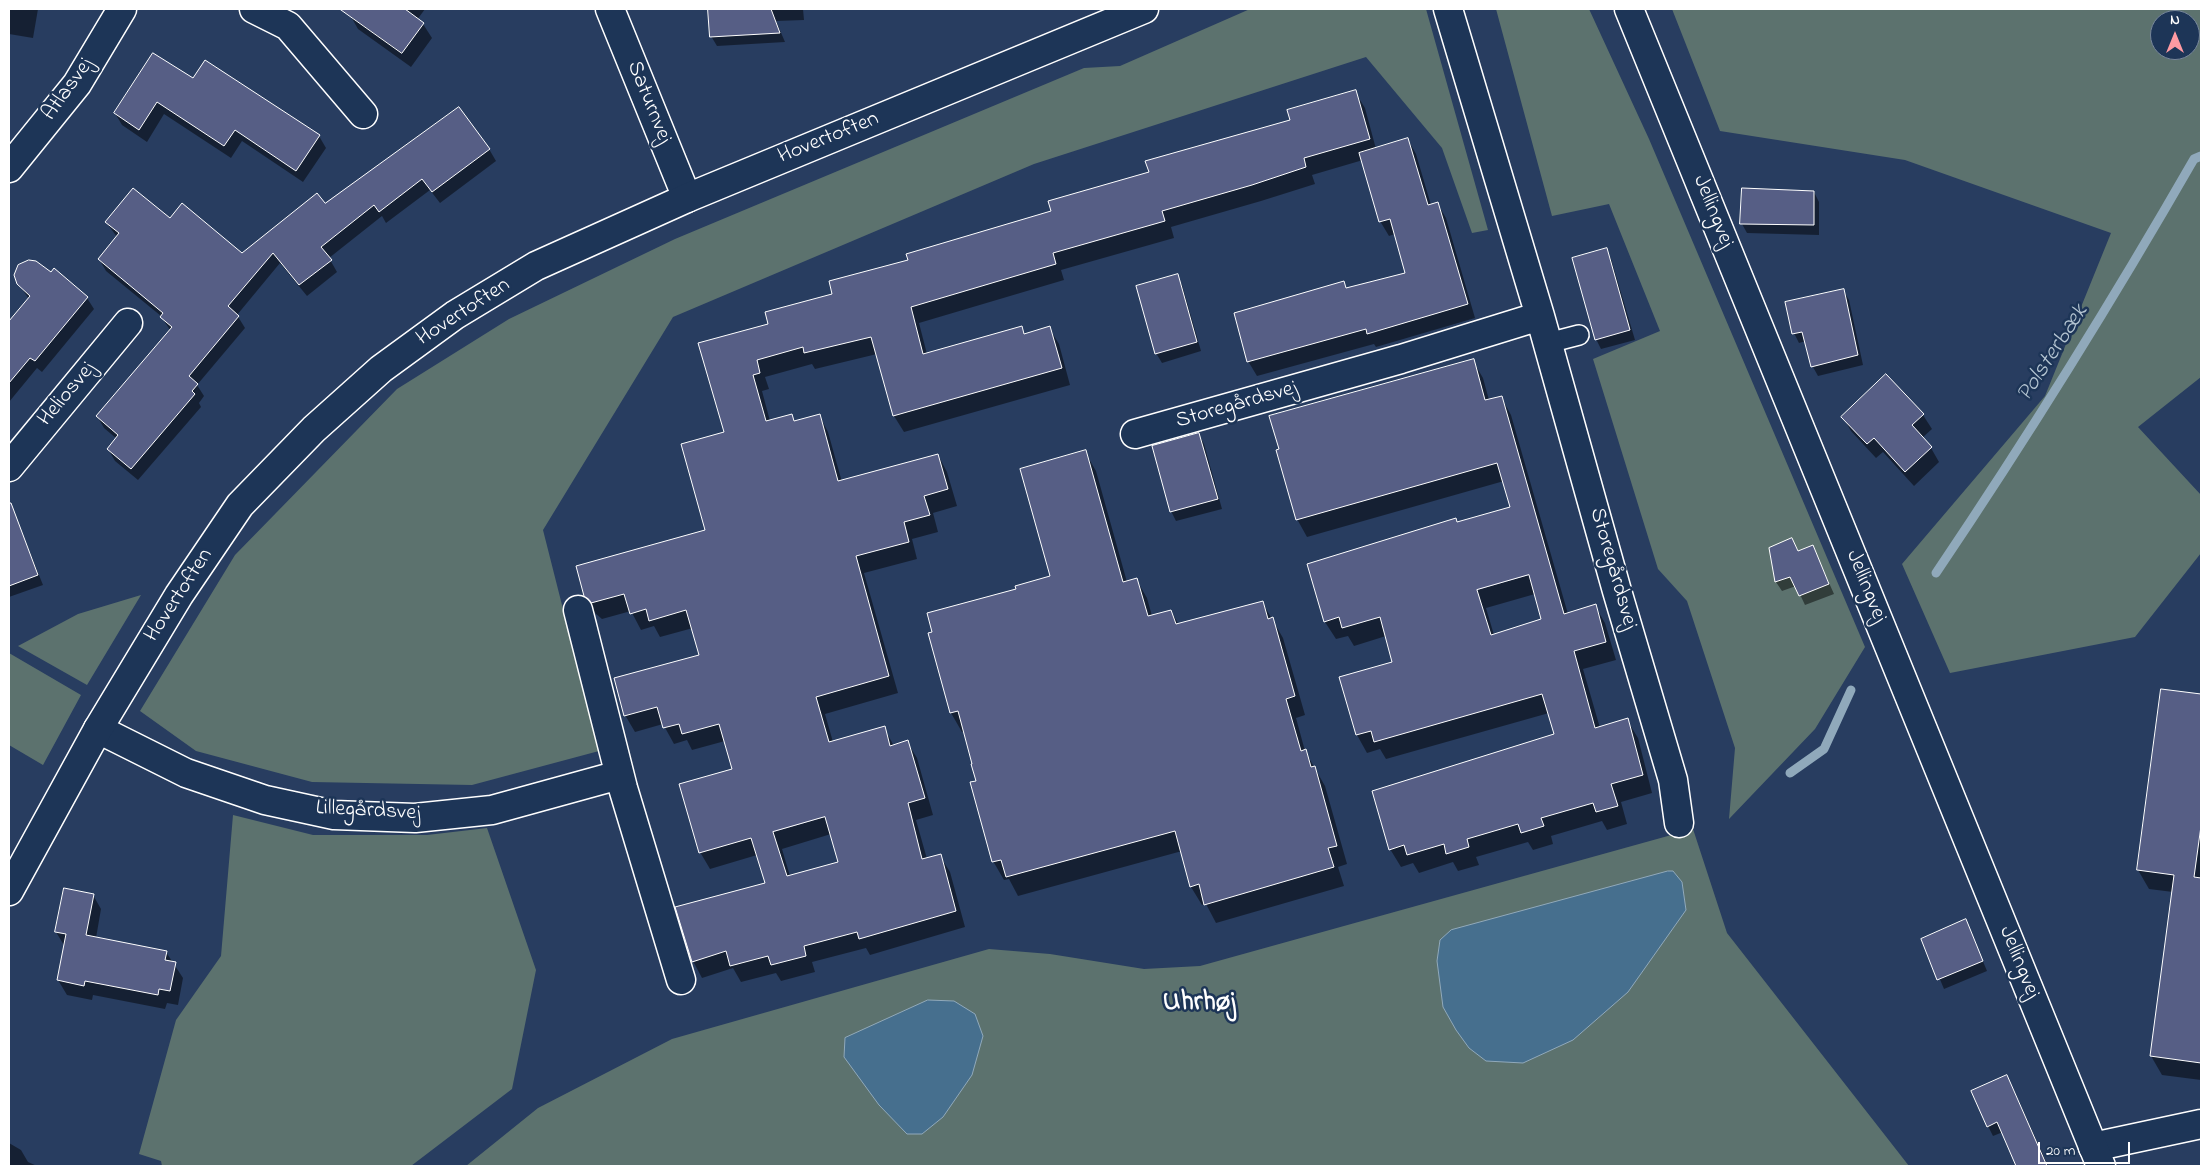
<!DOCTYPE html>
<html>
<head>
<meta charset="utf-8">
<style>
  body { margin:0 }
  #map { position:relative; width:2210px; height:1175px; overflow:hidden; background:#283d60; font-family:"Indie Flower",sans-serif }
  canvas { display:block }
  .frame { position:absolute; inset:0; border:10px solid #fff; pointer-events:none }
  .north { position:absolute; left:2150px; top:10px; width:50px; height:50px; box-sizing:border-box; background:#1d3557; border:1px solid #77869a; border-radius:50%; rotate:0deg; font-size:14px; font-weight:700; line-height:20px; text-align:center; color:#fff }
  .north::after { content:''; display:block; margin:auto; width:18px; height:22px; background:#ff9aa2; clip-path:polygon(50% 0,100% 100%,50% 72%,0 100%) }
  .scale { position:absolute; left:2038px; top:1142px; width:92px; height:22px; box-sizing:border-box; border:2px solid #fff; border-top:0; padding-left:6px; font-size:15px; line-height:18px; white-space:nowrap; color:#fff; -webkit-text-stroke:4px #1d3557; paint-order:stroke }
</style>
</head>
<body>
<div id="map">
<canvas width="2210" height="1175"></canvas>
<div class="frame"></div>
<div class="north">N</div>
<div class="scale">20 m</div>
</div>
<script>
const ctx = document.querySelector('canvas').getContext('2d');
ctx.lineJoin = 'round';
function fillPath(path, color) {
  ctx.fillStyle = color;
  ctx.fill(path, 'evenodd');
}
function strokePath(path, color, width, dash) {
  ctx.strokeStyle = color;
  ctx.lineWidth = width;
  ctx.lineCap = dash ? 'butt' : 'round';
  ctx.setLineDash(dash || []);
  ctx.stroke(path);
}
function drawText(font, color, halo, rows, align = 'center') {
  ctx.font = font + ' "Indie Flower",sans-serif';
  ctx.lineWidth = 5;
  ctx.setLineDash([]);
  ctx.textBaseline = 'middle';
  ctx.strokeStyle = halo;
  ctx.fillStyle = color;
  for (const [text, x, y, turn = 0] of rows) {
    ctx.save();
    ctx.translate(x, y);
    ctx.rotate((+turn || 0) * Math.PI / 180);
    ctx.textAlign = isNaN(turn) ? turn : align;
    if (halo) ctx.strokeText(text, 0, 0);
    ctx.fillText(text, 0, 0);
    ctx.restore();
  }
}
const green = new Path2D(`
  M 1250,9 L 1426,9 L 1488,230 L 1472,233 L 1442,148 L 1366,57 L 1034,164 L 673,317 L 543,530 L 599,751 L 472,785 L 312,782 L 196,751 L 140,711 L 235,555 L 397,389 L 509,319 L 675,239 L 1084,68 L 1120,66 Z
  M 1496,9 L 1589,9 L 1649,139 L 1865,647 L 1815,729 L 1729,819 L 1735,748 L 1687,601 L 1658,569 L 1593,359 L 1660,331 L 1609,204 L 1552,216 Z
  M 1672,9 L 2201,9 L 2201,377 L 2138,427 L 2201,495 L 2201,553 L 2135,637 L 1950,673 L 1902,564 L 2045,396 L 2111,233 L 1905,160 L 1720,131 ZM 2160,20 L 2190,20 L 2190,50 L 2160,50 Z
  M 141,595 L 87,685 L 18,646 L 78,614 Z
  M 9,653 L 81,695 L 43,765 L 9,745 Z
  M 233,815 L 313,835 L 427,835 L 487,828 L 536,970 L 512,1089 L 411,1166 L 162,1166 L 161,1161 L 139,1154 L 176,1020 L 221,956 Z
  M 1693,829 L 1727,933 L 1909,1166 L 466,1166 L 538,1108 L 672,1039 L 989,949 L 1050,954 L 1144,969 L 1200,966 Z`);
const water = new Path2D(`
  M 1668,871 L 1673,871 L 1682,882 L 1686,910 L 1628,992 L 1573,1040 L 1523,1063 L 1486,1061 L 1469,1048 L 1456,1030 L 1443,1007 L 1437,961 L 1440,940 L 1451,930 Z
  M 928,1000 L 954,1001 L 975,1014 L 983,1036 L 972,1075 L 943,1117 L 922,1134 L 907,1134 L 879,1105 L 844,1057 L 845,1038 Z`);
const shadow = new Path2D(`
  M 9,9 L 38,9 L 33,38 L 9,34 Z
  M 355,9 L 425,9 L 417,20 L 423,24 L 432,38 L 411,67 L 358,29 L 350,15 Z
  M 710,9 L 803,9 L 804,20 L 776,21 L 785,42 L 717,46 L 711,36 Z
  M 193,80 L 319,136 L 326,148 L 303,182 L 242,141 L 231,158 L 164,114 L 147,142 L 122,125 L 115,113 Z
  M 1355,92 L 1365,108 L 1376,149 L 1408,140 L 1416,154 L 1431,205 L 1437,203 L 1446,218 L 1475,318 L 1376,347 L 1374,344 L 1257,376 L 1248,361 L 1344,283 L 1347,289 L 1407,274 L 1395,234 L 1389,236 L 1380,221 L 1363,160 L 1312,175 L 1315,184 L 1261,201 L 1171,227 L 1174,238 L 1061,270 L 1064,280 L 919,323 L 927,354 L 1021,327 L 1025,335 L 1049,328 L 1059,344 L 1070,385 L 904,432 L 894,416 L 877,354 L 815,369 L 812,364 L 765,377 L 769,389 L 762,391 L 770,421 L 791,415 L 795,422 L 819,415 L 828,432 L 842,482 L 938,455 L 947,472 L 957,506 L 933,513 L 938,532 L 912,539 L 917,559 L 864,573 L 898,693 L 825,714 L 833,742 L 884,728 L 894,746 L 907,742 L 917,758 L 933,815 L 916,820 L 927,859 L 940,856 L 950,872 L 965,927 L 870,955 L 866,948 L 812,962 L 815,972 L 781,981 L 776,973 L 741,982 L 733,968 L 702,978 L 693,961 L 766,884 L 757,855 L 710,869 L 700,852 L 733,770 L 725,741 L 692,750 L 687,740 L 674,744 L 663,724 L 635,732 L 625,715 L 701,656 L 693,628 L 660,637 L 654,626 L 641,630 L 631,611 L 602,619 L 595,613 L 585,596 L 707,531 L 725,432 L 770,325 L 909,261 L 1052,212 L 1150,173 L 1292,121 ZM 831,834 L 840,862 L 790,876 L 782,849 Z
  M 489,149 L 496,161 L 440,203 L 430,190 L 386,223 L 382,216 L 329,258 L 337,272 L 307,296 L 280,263 L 237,315 L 245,328 L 197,385 L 204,396 L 199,403 L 201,407 L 138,480 L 115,461 L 108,449 L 117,439 L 104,428 L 97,416 L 170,330 L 161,316 L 106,271 L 99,259 L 117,237 L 106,222 L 170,220 L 242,255 L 324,205 Z
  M 1814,192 L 1819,202 L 1819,235 L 1747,233 L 1742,224 Z
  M 1606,250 L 1611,259 L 1635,340 L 1601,349 L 1596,339 Z
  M 1177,276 L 1182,285 L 1201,351 L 1162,363 L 1156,353 Z
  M 18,283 L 87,298 L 94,309 L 42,372 L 37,368 L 9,402 L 9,323 L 29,299 Z
  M 1843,290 L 1849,300 L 1863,365 L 1818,376 L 1813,367 L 1806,341 L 1799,343 L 1794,333 Z
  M 1473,361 L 1483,378 L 1489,400 L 1501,397 L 1511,415 L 1568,614 L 1595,606 L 1605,623 L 1616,660 L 1583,669 L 1600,728 L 1627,720 L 1638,738 L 1652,793 L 1621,802 L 1627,824 L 1607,830 L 1602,821 L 1551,836 L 1553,844 L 1533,850 L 1528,842 L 1476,857 L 1479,865 L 1458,871 L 1453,862 L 1419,873 L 1413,863 L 1401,867 L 1390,849 L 1555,735 L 1549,713 L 1386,759 L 1380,749 L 1367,753 L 1357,735 L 1340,678 L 1394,663 L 1386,636 L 1354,646 L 1348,636 L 1336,639 L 1325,622 L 1309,564 L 1512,508 L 1504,481 L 1307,537 L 1297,519 ZM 1535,594 L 1543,620 L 1494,635 L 1486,608 Z
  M 1886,376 L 1923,415 L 1932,429 L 1922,438 L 1931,448 L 1939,462 L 1914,486 L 1883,452 L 1876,458 L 1851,431 L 1843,417 Z
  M 1199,435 L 1204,444 L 1222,509 L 1176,521 L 1171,511 Z
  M 1085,452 L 1096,471 L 1127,582 L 1136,579 L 1147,598 L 1152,616 L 1171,611 L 1179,625 L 1262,602 L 1272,619 L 1283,638 L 1305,715 L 1296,718 L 1305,751 L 1325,786 L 1347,864 L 1338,867 L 1344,886 L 1216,923 L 1206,904 L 1202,905 L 1191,887 L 1182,851 L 1018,896 L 1009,879 L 1004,880 L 993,861 L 977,782 L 964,731 L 962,732 L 951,713 L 930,634 L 1017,590 L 1052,577 Z
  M 22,533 L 43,585 L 9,597 L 9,538 Z
  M 1792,539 L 1799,552 L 1813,547 L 1834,594 L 1805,605 L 1796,586 L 1782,591 L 1776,582 L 1770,549 Z
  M 2162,690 L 2201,695 L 2201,1080 L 2162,1075 L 2151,1056 L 2173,892 L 2149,889 L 2138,870 Z
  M 93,895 L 101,909 L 96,938 L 166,952 L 183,978 L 178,1005 L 167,1003 L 165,1009 L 93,995 L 92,1000 L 67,995 L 58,980 L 65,947 L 56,932 Z
  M 1966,921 L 1987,971 L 1944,989 L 1923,939 Z
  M 2007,1077 L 2012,1086 L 2048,1166 L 2017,1166 L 2003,1132 L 1993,1136 L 1988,1126 Z
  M 9,1143 L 21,1150 L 28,1162 L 37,1166 L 9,1166 Z`);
const stream = new Path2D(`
  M 1936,573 C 2027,438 2113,300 2194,159 L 2201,156
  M 1790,773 L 1824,749 L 1851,690`);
const building = new Path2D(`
  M 340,9 L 405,9 L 424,23 L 402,53 Z
  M 708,9 L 771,9 L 780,33 L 710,37 Z
  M 153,53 L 193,78 L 205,60 L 320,135 L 296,171 L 235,130 L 224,146 L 157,102 L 139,130 L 114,113 Z
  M 1356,90 L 1370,139 L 1304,158 L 1306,167 L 1252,185 L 1162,211 L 1165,221 L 1053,253 L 1056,264 L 911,307 L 923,354 L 1022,326 L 1024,334 L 1050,326 L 1062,368 L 893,416 L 871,337 L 804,353 L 803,347 L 757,360 L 760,373 L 753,375 L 766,421 L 792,414 L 794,421 L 820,414 L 838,481 L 938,454 L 948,489 L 924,496 L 930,515 L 904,522 L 909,542 L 856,556 L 889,676 L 816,697 L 829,742 L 885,726 L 890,746 L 908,740 L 925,798 L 908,803 L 922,859 L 941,854 L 956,911 L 859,939 L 857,932 L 804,946 L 806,956 L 771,965 L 768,956 L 730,966 L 726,951 L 692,962 L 675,907 L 765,883 L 751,838 L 699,853 L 679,784 L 732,769 L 719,724 L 682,734 L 679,724 L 663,728 L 657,707 L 624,716 L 614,678 L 699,655 L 686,610 L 649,621 L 646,609 L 630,614 L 624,594 L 591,603 L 584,596 L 576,566 L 705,530 L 681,444 L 724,432 L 698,343 L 768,324 L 765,312 L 832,294 L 829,281 L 908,260 L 906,254 L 1051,211 L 1048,201 L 1149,172 L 1145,161 L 1290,120 L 1287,110 ZM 825,817 L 838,862 L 787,876 L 773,832 Z
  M 459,107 L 490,149 L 432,192 L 422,179 L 379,212 L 374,205 L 321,247 L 332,260 L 299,285 L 273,253 L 228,306 L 239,316 L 189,376 L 198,384 L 192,391 L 195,394 L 131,469 L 107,449 L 118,435 L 96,416 L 172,327 L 160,317 L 163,313 L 98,259 L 119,233 L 105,222 L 133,188 L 170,218 L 182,203 L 242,253 L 317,193 L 325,203 Z
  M 1408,138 L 1428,205 L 1438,202 L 1468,304 L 1367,334 L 1366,329 L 1247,362 L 1234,313 L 1344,281 L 1346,288 L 1405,273 L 1390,219 L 1379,222 L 1359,153 Z
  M 1742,188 L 1814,191 L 1814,225 L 1740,224 Z
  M 1607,248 L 1630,330 L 1595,340 L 1572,258 Z
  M 29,260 L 36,261 L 51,272 L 54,268 L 88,297 L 35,361 L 30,358 L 9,383 L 9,321 L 30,296 L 17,284 L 14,275 L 18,265 Z
  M 1178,274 L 1197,342 L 1155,354 L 1136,286 Z
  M 1844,289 L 1858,355 L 1811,367 L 1802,332 L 1792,334 L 1785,302 Z
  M 1474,359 L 1485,400 L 1502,396 L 1564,614 L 1596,604 L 1606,642 L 1574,651 L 1595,728 L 1628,718 L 1643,775 L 1611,784 L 1618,806 L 1596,812 L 1593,803 L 1541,818 L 1544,826 L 1521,833 L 1518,824 L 1467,839 L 1469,847 L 1446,854 L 1444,844 L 1407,855 L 1404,845 L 1389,850 L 1372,791 L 1554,734 L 1542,694 L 1374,742 L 1371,731 L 1356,735 L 1339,677 L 1392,662 L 1380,617 L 1342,628 L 1339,617 L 1324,622 L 1307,564 L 1456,518 L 1457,522 L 1510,507 L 1497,463 L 1296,520 L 1276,450 L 1279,449 L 1269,416 ZM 1529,575 L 1541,619 L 1491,635 L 1477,590 Z
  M 1886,374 L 1924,414 L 1912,425 L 1932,447 L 1905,472 L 1874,438 L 1867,444 L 1841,417 Z
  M 1199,433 L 1218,499 L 1170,512 L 1152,446 Z
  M 1086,450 L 1123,582 L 1137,578 L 1148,616 L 1171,610 L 1176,624 L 1263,601 L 1268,619 L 1273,617 L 1295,696 L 1286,699 L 1301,751 L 1306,749 L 1311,767 L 1315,766 L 1337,846 L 1328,848 L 1334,867 L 1204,905 L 1199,884 L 1190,887 L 1175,831 L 1006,877 L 1001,860 L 992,862 L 970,782 L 976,781 L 971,764 L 972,764 L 958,711 L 950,713 L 928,633 L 932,632 L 927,613 L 1016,589 L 1015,586 L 1050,576 L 1020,469 Z
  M 9,503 L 11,503 L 38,575 L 9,586 Z
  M 1792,538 L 1798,551 L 1813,545 L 1829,584 L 1799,596 L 1790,577 L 1775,582 L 1769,548 Z
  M 2161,689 L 2201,694 L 2201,826 L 2194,877 L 2201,878 L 2201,1063 L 2150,1056 L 2174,875 L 2137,870 Z
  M 64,888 L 94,894 L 86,935 L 167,951 L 165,960 L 176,962 L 170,991 L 159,989 L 158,995 L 85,981 L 84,986 L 57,980 L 66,934 L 55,932 Z
  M 1966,919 L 1983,961 L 1937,980 L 1921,939 Z
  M 2007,1075 L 2032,1132 L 2047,1166 L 2016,1166 L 1997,1122 L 1987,1127 L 1971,1091 Z`);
const service = new Path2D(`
  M 1548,343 L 1579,335`);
const minor = new Path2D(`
  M 254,9 L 288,26 L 363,114
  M 610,9 L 687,198
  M 1448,9 L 1540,316 L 1617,591 L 1673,780 L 1679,823
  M 9,168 L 77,84 L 122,9
  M 1135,434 L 1401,359 L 1540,316
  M 9,467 L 128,323
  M 578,610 L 623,788 L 681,980
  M 98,729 L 186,773 L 265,800 L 334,815 L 415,818 L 492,810 L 619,775
  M 2093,1147 L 2201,1124`);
const tertiary = new Path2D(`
  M 9,891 L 98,729 L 179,595 L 240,505 L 314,429 L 381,369 L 455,315 L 536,266 L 687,198 L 1144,9`);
const secondary = new Path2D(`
  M 1629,9 L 2101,1166`);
const streetNames = [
  ["Atlasvej",69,90,-54],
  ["Saturnvej",648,103,68],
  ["Hovertoften",829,139,-22],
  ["Jellingvej",1712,212,68],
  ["Hovertoften",464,313,-33],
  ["Heliosvej",68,395,-50],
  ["Storegårdsvej",1237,406,-16],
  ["Storegårdsvej",1612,569,74],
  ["Jellingvej",1865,587,68],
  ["Hovertoften",180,596,-57],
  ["Lillegårdsvej",368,812,3],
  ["Jellingvej",2018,963,68]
];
const waterNames = [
  ["Polsterbæk",2054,354,-57]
];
const districtNames = [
  ["Uhrhøj",1199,1004]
];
fillPath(green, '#5c726e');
fillPath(water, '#466f8e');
strokePath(water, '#90a9bb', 1);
fillPath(shadow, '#0007');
strokePath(stream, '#90a9bb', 9);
fillPath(building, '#565e85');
strokePath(building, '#fff', 1);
strokePath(service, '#fff', 22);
strokePath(minor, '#fff', 31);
strokePath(tertiary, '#fff', 31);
strokePath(secondary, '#fff', 31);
strokePath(service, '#1d3557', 19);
strokePath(minor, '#1d3557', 28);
strokePath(tertiary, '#1d3557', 28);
strokePath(secondary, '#1d3557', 28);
drawText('22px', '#fff', '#1d3557', streetNames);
drawText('italic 24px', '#b5c5d2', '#1d3557', waterNames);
drawText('bold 28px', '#fff', '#1d3557', districtNames);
</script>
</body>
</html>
